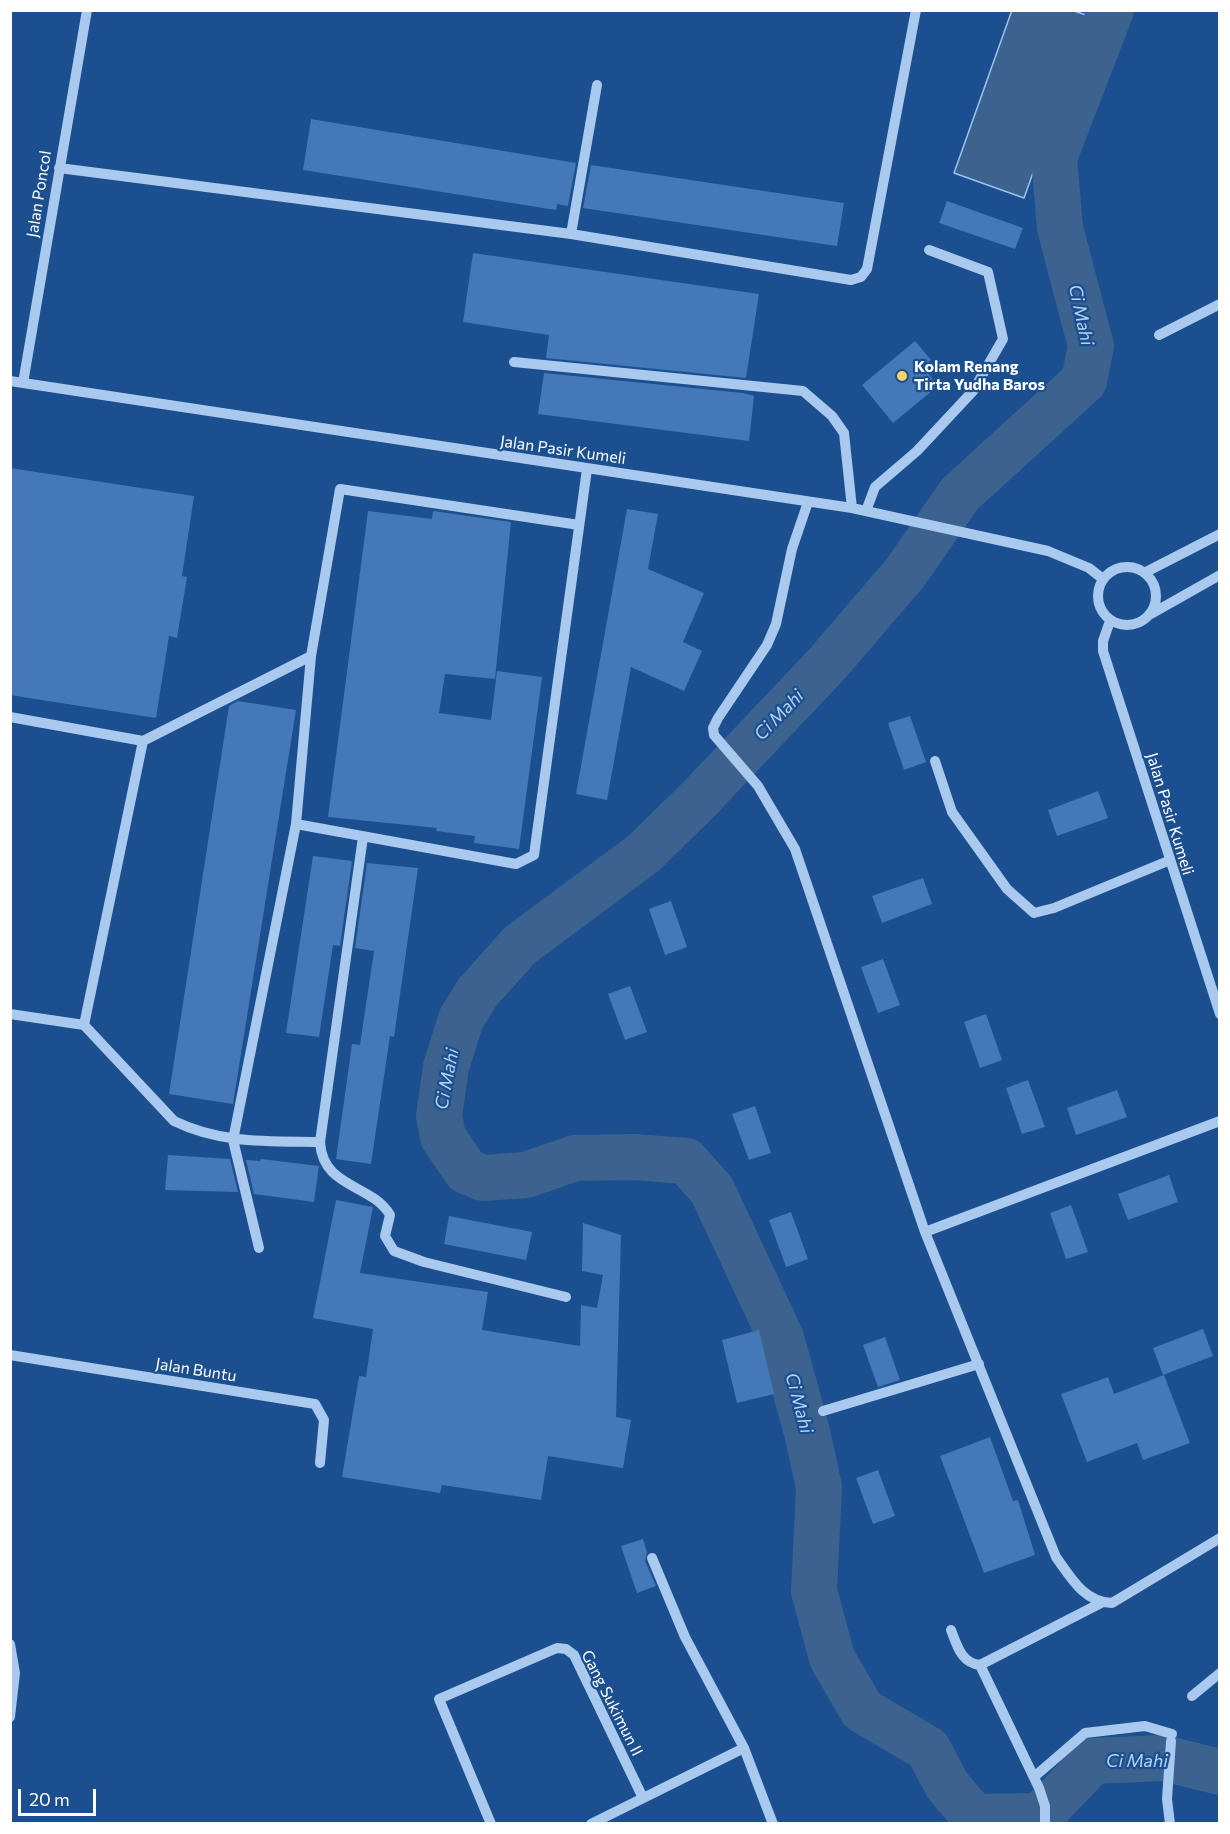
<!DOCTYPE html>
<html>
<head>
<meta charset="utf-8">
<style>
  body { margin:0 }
  #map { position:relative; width:1230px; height:1834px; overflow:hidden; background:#1b4f8f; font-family:Commissioner,sans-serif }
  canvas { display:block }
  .frame { position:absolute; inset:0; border:12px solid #fff; pointer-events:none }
  .scale { position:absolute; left:18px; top:1789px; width:78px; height:27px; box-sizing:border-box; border:3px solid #fff; border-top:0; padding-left:8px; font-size:18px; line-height:21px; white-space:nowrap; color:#fff; -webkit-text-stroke:4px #1b4f8f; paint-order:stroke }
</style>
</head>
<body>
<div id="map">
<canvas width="1230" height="1834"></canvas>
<div class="frame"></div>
<div class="scale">20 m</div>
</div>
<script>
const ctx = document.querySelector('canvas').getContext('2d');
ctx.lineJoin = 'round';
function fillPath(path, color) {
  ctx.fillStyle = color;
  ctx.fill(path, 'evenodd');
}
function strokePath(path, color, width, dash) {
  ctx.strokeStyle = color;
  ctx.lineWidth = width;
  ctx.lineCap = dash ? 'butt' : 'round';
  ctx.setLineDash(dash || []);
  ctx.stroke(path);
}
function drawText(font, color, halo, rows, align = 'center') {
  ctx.font = font + ' Commissioner,sans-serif';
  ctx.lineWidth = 4.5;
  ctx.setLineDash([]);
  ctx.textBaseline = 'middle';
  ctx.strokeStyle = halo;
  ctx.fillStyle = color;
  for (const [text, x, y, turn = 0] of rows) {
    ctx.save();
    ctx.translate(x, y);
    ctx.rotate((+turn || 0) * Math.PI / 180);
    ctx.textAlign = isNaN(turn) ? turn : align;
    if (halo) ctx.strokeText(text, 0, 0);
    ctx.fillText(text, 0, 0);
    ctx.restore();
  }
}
const water = new Path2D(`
  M 1012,10 L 1074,11 L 1089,16 L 1024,198 L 954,173 Z`);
const river = new Path2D(`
  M 1111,10 L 1054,158 L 1060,228 L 1091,346 L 1084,381 L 960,494 L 905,573 L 827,664 L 699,799 L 644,853 L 520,945 L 477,993 L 461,1019 L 446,1067 L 439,1116 L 443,1137 L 466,1171 L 483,1178 L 526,1175 L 575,1158 L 634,1157 L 686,1161 L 712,1190 L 781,1338 L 807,1432 L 819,1487 L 814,1591 L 832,1658 L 862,1710 L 928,1749 L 947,1785 L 974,1817 L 1040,1816 L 1093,1761 L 1163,1758 L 1220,1772`);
const building = new Path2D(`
  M 311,119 L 576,163 L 568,206 L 557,204 L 556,210 L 303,170 Z
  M 591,165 L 844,203 L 837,246 L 583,208 Z
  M 947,201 L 1023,228 L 1015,249 L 939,223 Z
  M 473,253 L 759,294 L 746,378 L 546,358 L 549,335 L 463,322 Z
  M 915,341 L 931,360 L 923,367 L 938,386 L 893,423 L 862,385 Z
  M 544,373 L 743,393 L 754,396 L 749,441 L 538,414 Z
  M 10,468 L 194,496 L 182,576 L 187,577 L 177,638 L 169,636 L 156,718 L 10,695 Z
  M 627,509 L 658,514 L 648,569 L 704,593 L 683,642 L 702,651 L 684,691 L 631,667 L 607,800 L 576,794 Z
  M 368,511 L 432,519 L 433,511 L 511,522 L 495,679 L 445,674 L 439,713 L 491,720 L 497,671 L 542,677 L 519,849 L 474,843 L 475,836 L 436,831 L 437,828 L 328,817 Z
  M 238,701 L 296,710 L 233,1104 L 169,1094 L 229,706 Z
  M 910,716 L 926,762 L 904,770 L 888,723 Z
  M 1098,791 L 1108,818 L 1057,836 L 1048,810 Z
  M 313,856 L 352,861 L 340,946 L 333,945 L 319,1037 L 286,1033 Z
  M 367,863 L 418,868 L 394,1037 L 390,1036 L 371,1164 L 336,1159 L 352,1044 L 360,1045 L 374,951 L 355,948 Z
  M 923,878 L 932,904 L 882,923 L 872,896 Z
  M 671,901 L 687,947 L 665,955 L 649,909 Z
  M 883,959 L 900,1005 L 878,1013 L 861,967 Z
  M 630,986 L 647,1032 L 625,1040 L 608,994 Z
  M 986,1014 L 1002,1060 L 980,1068 L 964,1022 Z
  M 1028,1080 L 1045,1127 L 1022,1134 L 1006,1088 Z
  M 1117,1090 L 1127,1117 L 1076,1135 L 1067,1108 Z
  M 755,1106 L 771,1153 L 749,1160 L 732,1114 Z
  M 168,1155 L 230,1159 L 238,1192 L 165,1190 Z
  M 261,1159 L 319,1166 L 314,1202 L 254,1194 L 246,1160 L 260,1161 Z
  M 1169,1175 L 1178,1202 L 1128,1220 L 1118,1194 Z
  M 336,1200 L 373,1207 L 360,1273 L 488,1292 L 482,1330 L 580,1346 L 581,1305 L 597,1308 L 603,1275 L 582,1271 L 583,1223 L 621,1235 L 616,1417 L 631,1420 L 623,1468 L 548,1456 L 541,1500 L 442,1485 L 440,1493 L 342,1477 L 359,1376 L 366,1377 L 373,1329 L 313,1318 Z
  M 1071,1205 L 1088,1252 L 1066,1259 L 1050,1213 Z
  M 791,1212 L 808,1259 L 786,1267 L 769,1220 Z
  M 449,1216 L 532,1232 L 526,1260 L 444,1244 Z
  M 1203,1329 L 1213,1356 L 1163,1375 L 1153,1348 Z
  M 759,1330 L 774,1394 L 737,1403 L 722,1340 Z
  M 885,1337 L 900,1380 L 878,1387 L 863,1345 Z
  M 1164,1375 L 1190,1443 L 1143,1460 L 1137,1443 L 1087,1462 L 1061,1394 L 1108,1377 L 1114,1394 Z
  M 990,1437 L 1013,1501 L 1018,1500 L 1035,1555 L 984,1573 L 940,1456 Z
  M 878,1470 L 895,1516 L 873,1524 L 856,1478 Z
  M 643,1539 L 647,1552 L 645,1561 L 656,1586 L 637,1593 L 621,1546 Z`);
const minor = new Path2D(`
  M 59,168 L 571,234 L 851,280 L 861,277 L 867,269 L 916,10
  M 571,234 L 597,85
  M 1159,335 L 1220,304
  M 514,362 L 803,391 L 832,416 L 844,433 L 852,508
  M 10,381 L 852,508 L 1048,551 L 1089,568 L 1103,579
  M 23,383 L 87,10
  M 808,502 L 792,549 L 776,624 L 767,645 L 718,718 L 713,728 L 714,735 L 758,786 L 795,849 L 925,1232 L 1056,1557 C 1071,1578 1084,1602 1112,1603 L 1220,1538
  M 866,511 L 875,487 L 917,451 L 973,391 L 1003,339 L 988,272 L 929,250
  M1098 596a29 29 0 1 1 58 0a29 29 0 1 1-58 0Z
  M 1146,572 L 1220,534
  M 1151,614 L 1220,575
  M 1110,621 L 1103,641 L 1103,651 L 1220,1014
  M 10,717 L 143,741 L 311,656
  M 935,761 L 952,812 L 1007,889 L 1034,913 L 1054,908 L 1168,861
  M 296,824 L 516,864 L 534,855 L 587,469
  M 10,1014 L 84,1025 L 174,1121 C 221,1144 269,1141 320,1142 C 323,1189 371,1183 390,1215 L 385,1236 L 394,1251 L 424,1262 L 566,1297
  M 84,1025 L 143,741
  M 320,1142 L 363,837
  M 925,1232 L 1220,1121
  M 259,1248 L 233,1140 L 296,824 L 311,656 L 340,489 L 579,525
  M 10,1355 L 315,1404 L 324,1420 L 320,1463
  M 823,1411 L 979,1364
  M 652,1558 L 685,1637 L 744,1748 L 773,1824
  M 951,1630 C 957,1645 961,1663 980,1665
  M 10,1644 L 15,1673 L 10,1717
  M 980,1665 L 1039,1788 L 1045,1806 L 1045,1824
  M 980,1665 L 1101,1603
  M 1192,1696 L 1220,1673
  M 1034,1777 L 1085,1733 L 1145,1726 L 1172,1734
  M 491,1824 L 439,1699 L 557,1648 L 566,1649 L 574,1655 L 643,1798
  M 591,1824 L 744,1748
  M 1170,1824 L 1167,1799 L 1171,1741`);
const markers = [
  [902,376,6,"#ffd166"]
];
const streetNames = [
  ["Jalan Poncol",39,194,-81],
  ["Jalan Pasir Kumeli",563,450,8],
  ["Jalan Pasir Kumeli",1170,814,73],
  ["Jalan Buntu",196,1370,9],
  ["Gang Sukimun II",612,1703,63]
];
const poiNames = [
  ["Kolam Renang",914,367],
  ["Tirta Yudha Baros",914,385]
];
const waterNames = [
  ["Ci Mahi",1081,315,78],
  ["Ci Mahi",779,715,-46],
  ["Ci Mahi",447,1079,-79],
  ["Ci Mahi",799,1403,75],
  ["Ci Mahi",1137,1761]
];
fillPath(water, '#3c6290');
strokePath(water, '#9cc4f0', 1.5);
strokePath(river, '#3c6290', 46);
fillPath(building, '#4478b7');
strokePath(minor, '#a9c9ee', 10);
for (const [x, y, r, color] of markers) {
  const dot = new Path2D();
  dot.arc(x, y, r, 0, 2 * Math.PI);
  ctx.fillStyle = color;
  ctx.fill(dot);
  strokePath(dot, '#1b4f8f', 2);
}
drawText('16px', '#fff', '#1b4f8f', streetNames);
drawText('bold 16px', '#fff', '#1b4f8f', poiNames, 'left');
drawText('italic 18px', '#b5d3f5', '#1b4f8f', waterNames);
</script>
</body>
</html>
